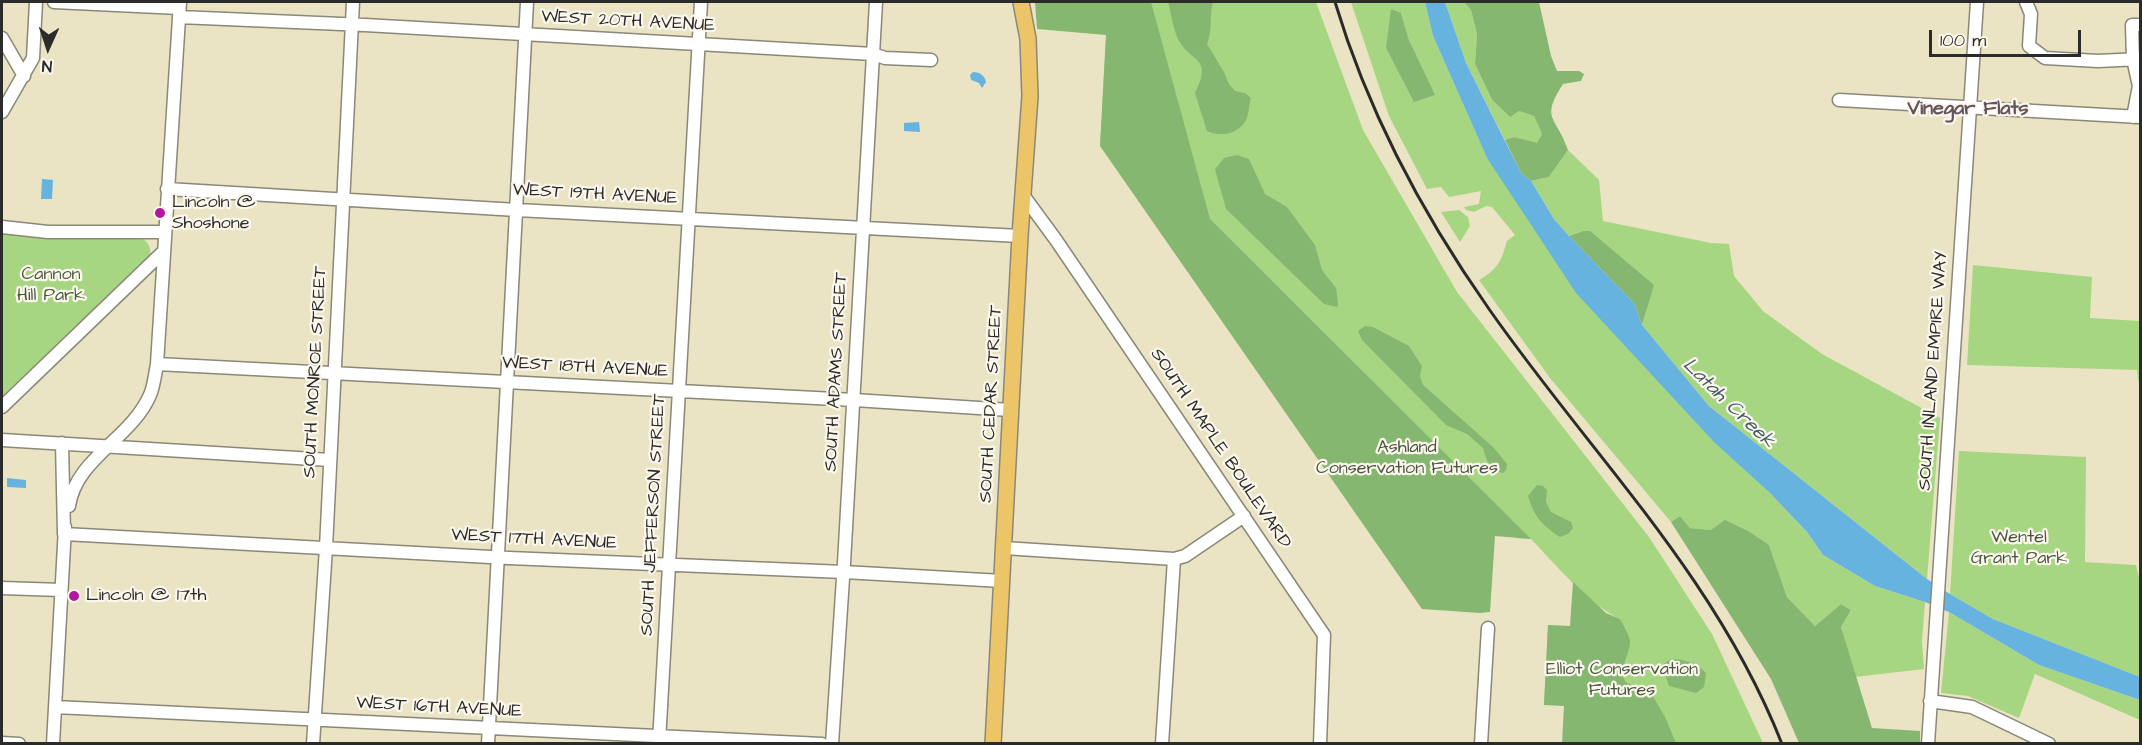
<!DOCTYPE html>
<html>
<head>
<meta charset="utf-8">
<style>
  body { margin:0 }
  #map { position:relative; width:2142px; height:745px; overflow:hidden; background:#eae4c4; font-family:"Architects Daughter",sans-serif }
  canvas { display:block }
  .frame { position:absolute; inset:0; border:3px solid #2b2b2b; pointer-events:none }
  .north { position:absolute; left:18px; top:18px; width:60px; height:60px; -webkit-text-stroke:4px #fbf7ec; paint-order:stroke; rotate:183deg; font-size:16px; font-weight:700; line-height:24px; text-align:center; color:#2b2b2b }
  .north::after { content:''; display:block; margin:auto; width:21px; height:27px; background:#2b2b2b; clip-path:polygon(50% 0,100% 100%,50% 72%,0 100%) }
  .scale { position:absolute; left:1929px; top:30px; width:152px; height:27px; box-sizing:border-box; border:3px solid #2b2b2b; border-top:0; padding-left:8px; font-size:18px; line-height:21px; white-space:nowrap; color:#2b2b2b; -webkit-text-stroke:4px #fbf7ec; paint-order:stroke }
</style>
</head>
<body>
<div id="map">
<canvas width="2142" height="745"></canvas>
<div class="frame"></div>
<div class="north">N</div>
<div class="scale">100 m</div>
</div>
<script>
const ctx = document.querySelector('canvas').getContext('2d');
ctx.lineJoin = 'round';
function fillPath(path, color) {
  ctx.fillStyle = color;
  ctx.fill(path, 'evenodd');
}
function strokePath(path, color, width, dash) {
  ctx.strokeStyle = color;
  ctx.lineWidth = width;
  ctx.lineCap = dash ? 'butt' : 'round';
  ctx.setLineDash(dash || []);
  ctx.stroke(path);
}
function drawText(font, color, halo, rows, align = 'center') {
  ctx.font = font + ' "Architects Daughter",sans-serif';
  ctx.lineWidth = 4.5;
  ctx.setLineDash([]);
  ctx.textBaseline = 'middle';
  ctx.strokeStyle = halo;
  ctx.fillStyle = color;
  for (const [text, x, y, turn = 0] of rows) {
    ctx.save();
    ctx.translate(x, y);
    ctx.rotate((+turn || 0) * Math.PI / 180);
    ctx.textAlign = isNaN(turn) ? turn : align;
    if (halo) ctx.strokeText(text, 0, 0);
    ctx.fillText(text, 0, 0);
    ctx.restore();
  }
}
const green = new Path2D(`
  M 1108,2 L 1208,2 L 1210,9 L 1213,2 L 1316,2 L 1363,130 L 1457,292 L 1649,537 L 1712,634 L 1763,743 L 1579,743 L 1581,707 L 1544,704 L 1548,625 L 1624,630 L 1620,619 C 1588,604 1555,564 1531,539 L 1515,538 L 1516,524 L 1100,146 ZM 1482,437 L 1506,464 L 1487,461 Z
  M 1351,2 L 1425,2 L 1433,36 L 1487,158 L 1769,492 L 1807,532 L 1823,555 L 1875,586 L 1925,602 L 1922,641 L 1924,669 L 1855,677 L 1841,627 L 1851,610 L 1841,604 L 1815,626 L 1787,597 L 1769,545 L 1711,530 L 1690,528 L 1680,516 L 1671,522 L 1550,378 L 1479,280 C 1498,269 1501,262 1507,241 L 1515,235 L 1492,207 L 1486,206 L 1474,212 L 1466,210 L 1464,207 L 1479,204 L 1481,191 L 1449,197 L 1441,187 L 1427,189 L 1389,116 ZM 1401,13 L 1409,40 L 1434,95 L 1415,101 L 1386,48 Z
  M 1445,2 L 1464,2 L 1471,10 L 1477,34 L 1475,64 L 1492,100 L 1509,116 L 1519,111 L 1534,116 L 1542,134 L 1537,144 L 1514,137 L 1505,140 L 1466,63 Z
  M 1568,150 L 1599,180 L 1603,221 L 1711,243 L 1729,244 L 1734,276 L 1763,311 L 1822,354 L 1940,418 L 1927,579 L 1709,406 L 1642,325 L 1653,285 L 1583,231 L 1569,236 L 1554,219 L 1531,181 L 1549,177 Z
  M 1459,210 L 1468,217 L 1470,226 L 1460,242 L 1441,212 Z
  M 2,232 L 135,235 C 146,240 152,244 150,257 L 2,401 Z
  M 1973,265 L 2092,277 L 2090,318 L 2140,321 L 2140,392 L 2137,370 L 1967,365 Z
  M 1959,451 L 2086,457 L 2085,562 L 2136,565 L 2140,582 L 2140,677 L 1993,619 L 1950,594 Z
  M 1949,612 L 2039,665 L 2140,700 L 2140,720 L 2035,674 L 2019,718 L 1968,696 L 1941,693 Z`);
const forest = new Path2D(`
  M 1035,2 L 1151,2 L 1210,219 L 1531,539 L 1495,536 L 1490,612 L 1480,613 L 1422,609 L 1100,146 L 1106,35 L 1037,29 Z
  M 1168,2 L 1213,2 C 1209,17 1213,29 1207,44 L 1224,72 L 1229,84 L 1235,91 L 1245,93 L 1251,98 C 1249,105 1249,116 1245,122 C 1236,135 1220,137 1207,131 L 1195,93 C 1214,56 1190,63 1178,39 C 1173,28 1171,13 1168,2 Z
  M 1464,2 L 1539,2 L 1551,56 L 1557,71 L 1579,71 L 1584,74 L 1581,81 L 1563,84 C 1540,120 1556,115 1568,150 L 1549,177 L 1531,181 L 1521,173 L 1505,140 L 1514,137 L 1537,143 L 1542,134 L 1534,116 L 1519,111 L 1510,117 L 1492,100 L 1475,64 L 1477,34 L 1471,10 Z
  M 1391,9 L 1401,13 L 1409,40 L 1435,95 L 1414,102 L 1386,48 Z
  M 1237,155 L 1249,159 L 1265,194 L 1287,207 L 1315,245 L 1322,270 L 1336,288 L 1338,304 L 1337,307 L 1324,304 L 1226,209 L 1215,169 L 1224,158 Z
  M 1583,231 L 1590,231 L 1654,285 L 1642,325 L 1634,303 L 1569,236 Z
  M 1365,326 L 1373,327 L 1409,346 L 1422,366 L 1420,376 L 1423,385 L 1493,447 L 1507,464 L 1506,470 L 1503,473 L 1499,472 L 1487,461 L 1483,448 L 1467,434 L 1446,425 L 1362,340 L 1358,331 Z
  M 1537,485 L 1543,486 L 1547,490 L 1546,502 L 1551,512 L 1571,522 L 1573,528 L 1568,534 L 1560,537 C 1541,524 1535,518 1528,496 Z
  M 1680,516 L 1690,528 L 1711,530 L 1725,520 L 1748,531 L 1769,545 L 1787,597 L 1815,626 L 1841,604 L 1851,610 L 1841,627 L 1872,728 L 1920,731 L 1920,743 L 1799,743 L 1771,679 L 1671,522 Z
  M 1573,582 L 1606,613 L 1620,619 C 1623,625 1629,634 1630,641 C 1631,653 1612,680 1632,685 C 1637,687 1642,685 1647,686 L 1665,717 L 1676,743 L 1562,743 L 1564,706 L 1544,705 L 1548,625 L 1570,626 Z
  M 1671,659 C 1684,659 1696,663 1706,673 L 1704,687 L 1696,693 L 1669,686 L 1662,665 Z`);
const water = new Path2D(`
  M 1425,2 L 1445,2 L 1466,63 L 1521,173 L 1531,181 L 1554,219 L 1569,236 L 1634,303 L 1642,325 L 1709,406 L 1927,579 L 1950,594 L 1993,619 L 2140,677 L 2140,700 L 2039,665 L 1949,612 L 1925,602 L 1875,586 L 1823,555 L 1807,532 L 1769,492 L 1714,442 L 1576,293 L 1487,158 L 1433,36 Z
  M 973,72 C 980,72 985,76 986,82 L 982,88 L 979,83 L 971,80 L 970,75 Z
  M 919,122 L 920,132 L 904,131 L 904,123 Z
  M 42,179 L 53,180 L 52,199 L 41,199 Z
  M 7,478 L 26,480 L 26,488 L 7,487 Z`);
const minor = new Path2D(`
  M 54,2 L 179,8
  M 2026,2 L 2031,14 L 2029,46 L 2045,58 L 2098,61 L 2140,59
  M 179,17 L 365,25 L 873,54 L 885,58 L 931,60
  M 2,38 L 24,76
  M 1839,100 L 2140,117
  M 2,112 L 33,58 L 36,2
  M 2133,117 L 2139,86 L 2133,59 L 2132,25 L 2140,25
  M 167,189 L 517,210 L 1020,236
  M 1023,195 L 1056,240 L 1324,635 L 1320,744
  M 2,227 L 48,232 L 165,232
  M 157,364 L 854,400 L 1010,410
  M 2,407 L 164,251
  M 2,440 L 330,460
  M 62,443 L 64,534 L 509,558 L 844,572 L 1002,581
  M 69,506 C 76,458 131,439 150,395 C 154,386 155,374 157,364 L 180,2
  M 1004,548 L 1174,559 L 1185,556 L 1244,516
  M 2,588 L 61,590
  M 1930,701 L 1972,707 L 2049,744
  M 55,707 L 822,744
  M 659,742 L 701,2
  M 2,743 L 19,744
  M 53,744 L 65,527
  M 313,744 L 326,548 L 353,2
  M 488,744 L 527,2
  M 832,744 L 844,563 L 876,2
  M 1162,744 L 1174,559
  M 1481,744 L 1488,628
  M 1928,744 L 1977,2`);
const major = new Path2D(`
  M 993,744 L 1020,236 L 1030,96 L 1028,39 L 1021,2`);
const rail = new Path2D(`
  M 1335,2 C 1368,112 1423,215 1489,309 C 1591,455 1715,574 1782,744`);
const markers = [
  [160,213,6,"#b5179e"],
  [74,596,6,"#b5179e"]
];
const streetNames = [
  ["WEST 20TH AVENUE",628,22,3],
  ["WEST 19TH AVENUE",595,195,3],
  ["WEST 18TH AVENUE",585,368,3],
  ["SOUTH INLAND EMPIRE WAY",1934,371,-86],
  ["SOUTH MONROE STREET",316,372,-87],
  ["SOUTH ADAMS STREET",837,372,-87],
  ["SOUTH CEDAR STREET",992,404,-87],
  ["SOUTH MAPLE BOULEVARD",1220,449,56],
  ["SOUTH JEFFERSON STREET",654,515,-87],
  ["WEST 17TH AVENUE",534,540,3],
  ["WEST 16TH AVENUE",439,708,3]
];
const poiNames = [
  ["Lincoln @",172,203],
  ["Shoshone",172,224],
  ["Lincoln @ 17th",86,596]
];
const parkNames = [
  ["Cannon",51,275],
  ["Hill Park",51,296],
  ["Ashland",1407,448],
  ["Conservation Futures",1407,469],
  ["Wentel",2019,538],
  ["Grant Park",2019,559],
  ["Elliot Conservation",1622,670],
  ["Futures",1622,691]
];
const neighbourhoodNames = [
  ["Vinegar Flats",1968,110]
];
const waterNames = [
  ["Latah Creek",1728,404,44]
];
fillPath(green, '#a7d683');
fillPath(forest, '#85b771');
fillPath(water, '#67b3e0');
strokePath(minor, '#8a8878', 15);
strokePath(major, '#8a8878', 18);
strokePath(minor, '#fff', 12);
strokePath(major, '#edc569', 15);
strokePath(rail, '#2b2b2b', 3);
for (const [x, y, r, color] of markers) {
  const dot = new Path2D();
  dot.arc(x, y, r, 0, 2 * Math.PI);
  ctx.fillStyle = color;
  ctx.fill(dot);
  strokePath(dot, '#fbf7ec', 2);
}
drawText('18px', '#2b2b2b', '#fbf7ec', streetNames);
drawText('18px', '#2b2b2b', '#fbf7ec', poiNames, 'left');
drawText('18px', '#4a5641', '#fbf7ec', parkNames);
drawText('bold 20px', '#63545d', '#fbf7ec', neighbourhoodNames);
drawText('italic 20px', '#405b6a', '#fbf7ec', waterNames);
</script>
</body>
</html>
